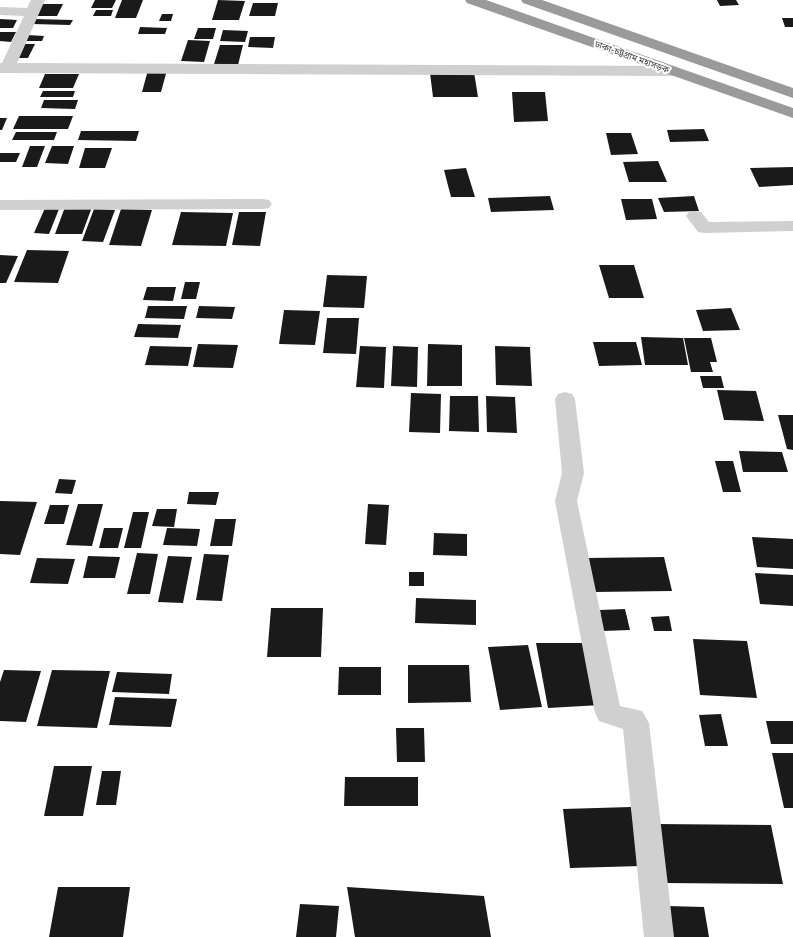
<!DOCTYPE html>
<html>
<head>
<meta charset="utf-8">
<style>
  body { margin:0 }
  canvas { display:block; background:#fff }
</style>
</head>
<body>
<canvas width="793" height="937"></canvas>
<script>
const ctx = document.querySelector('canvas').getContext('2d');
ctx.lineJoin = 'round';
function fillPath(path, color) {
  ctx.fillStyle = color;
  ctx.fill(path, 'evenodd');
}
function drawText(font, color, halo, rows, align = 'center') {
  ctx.font = font + ' Barlow,"Noto Sans Bengali",sans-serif';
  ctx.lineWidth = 4;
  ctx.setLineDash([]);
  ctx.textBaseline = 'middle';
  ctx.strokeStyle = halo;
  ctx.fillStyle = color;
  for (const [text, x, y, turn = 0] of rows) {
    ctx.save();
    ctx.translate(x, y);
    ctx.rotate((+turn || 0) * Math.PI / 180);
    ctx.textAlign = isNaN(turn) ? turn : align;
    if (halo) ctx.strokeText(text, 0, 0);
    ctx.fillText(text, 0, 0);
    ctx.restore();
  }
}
const building = new Path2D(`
  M 95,0 L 116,0 L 112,8 L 91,8 Z
  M 122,0 L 143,0 L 136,18 L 115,18 Z
  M 218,0 L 245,1 L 239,20 L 212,20 Z
  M 717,0 L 736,0 L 739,5 L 720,6 Z
  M 253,3 L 278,3 L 275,16 L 249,16 Z
  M 41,4 L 63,4 L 57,16 L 35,16 Z
  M 96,10 L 113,10 L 111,16 L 93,16 Z
  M 162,14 L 173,14 L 171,21 L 159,21 Z
  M 782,18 L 793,18 L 793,27 L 785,27 Z
  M 0,19 L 17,20 L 13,28 L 0,28 Z
  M 34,19 L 73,20 L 70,25 L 32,24 Z
  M 140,27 L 167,28 L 165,34 L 138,34 Z
  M 198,28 L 216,28 L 213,39 L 194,39 Z
  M 223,30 L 248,31 L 245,42 L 220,41 Z
  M 0,32 L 16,32 L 11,42 L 0,41 Z
  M 27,35 L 44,36 L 42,41 L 25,41 Z
  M 250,37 L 275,37 L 273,48 L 248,47 Z
  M 188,40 L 210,41 L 204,62 L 181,61 Z
  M 24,44 L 35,44 L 28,58 L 18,58 Z
  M 220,45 L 243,45 L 238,65 L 214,64 Z
  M 148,70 L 167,70 L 161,92 L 142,92 Z
  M 474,72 L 478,97 L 433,97 L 430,73 Z
  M 45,74 L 79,74 L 73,88 L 39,88 Z
  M 43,91 L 75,91 L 73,97 L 40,97 Z
  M 512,92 L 545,92 L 548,121 L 514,122 Z
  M 44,100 L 78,100 L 75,109 L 41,108 Z
  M 19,116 L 73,116 L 68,129 L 13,129 Z
  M 0,118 L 7,118 L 2,130 L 0,130 Z
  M 704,129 L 709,141 L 670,142 L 667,130 Z
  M 81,131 L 139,131 L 136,141 L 78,140 Z
  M 16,132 L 57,132 L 54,140 L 12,140 Z
  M 606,133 L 631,133 L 638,154 L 611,155 Z
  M 30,146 L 45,146 L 37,167 L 22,167 Z
  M 52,146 L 74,146 L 68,164 L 45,163 Z
  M 85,148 L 112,148 L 105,168 L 79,168 Z
  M 0,153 L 20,153 L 16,162 L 0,162 Z
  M 658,161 L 667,182 L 629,182 L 623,162 Z
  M 793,167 L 793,185 L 759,187 L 750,168 Z
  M 466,168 L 475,197 L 451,197 L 444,170 Z
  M 550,196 L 554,210 L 491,212 L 488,198 Z
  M 694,196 L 699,211 L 664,212 L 658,198 Z
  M 621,199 L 652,199 L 657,219 L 626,220 Z
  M 65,207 L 92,207 L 82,234 L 55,234 Z
  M 45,208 L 59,209 L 49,234 L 34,233 Z
  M 94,209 L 115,210 L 103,242 L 82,241 Z
  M 121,209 L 152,210 L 141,246 L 109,245 Z
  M 181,212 L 233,213 L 226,246 L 172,245 Z
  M 239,212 L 266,212 L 260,246 L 232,245 Z
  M 27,250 L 69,251 L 58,283 L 14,282 Z
  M 0,255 L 18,256 L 6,283 L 0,283 Z
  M 599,265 L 634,265 L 644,298 L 609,298 Z
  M 327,275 L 367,276 L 364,308 L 323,307 Z
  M 185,282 L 200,282 L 196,299 L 181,299 Z
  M 147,287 L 176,287 L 173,301 L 143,300 Z
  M 148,306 L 187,306 L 184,319 L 145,318 Z
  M 199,306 L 235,307 L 232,319 L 196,318 Z
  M 731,308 L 740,330 L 703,331 L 696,310 Z
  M 284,310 L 320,311 L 315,345 L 279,344 Z
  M 327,318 L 359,318 L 356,354 L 323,353 Z
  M 138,324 L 181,325 L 178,338 L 134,337 Z
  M 641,337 L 683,338 L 688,365 L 645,365 Z
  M 684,338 L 711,338 L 717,362 L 710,362 L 713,372 L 691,372 Z
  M 593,342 L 636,342 L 642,365 L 599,366 Z
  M 198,344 L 238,345 L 233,368 L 193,367 Z
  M 428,344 L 462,345 L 462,386 L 427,386 Z
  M 150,346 L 192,347 L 188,366 L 145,365 Z
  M 360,346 L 386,347 L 384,388 L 356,387 Z
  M 393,346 L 418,347 L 417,387 L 391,386 Z
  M 495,346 L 530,347 L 532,386 L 496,385 Z
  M 700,376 L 721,376 L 724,388 L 703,388 Z
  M 717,390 L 756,391 L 764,421 L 724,420 Z
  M 411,393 L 441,394 L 440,433 L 409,432 Z
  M 450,396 L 478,396 L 479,432 L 449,431 Z
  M 486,396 L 515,397 L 517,433 L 487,432 Z
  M 778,415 L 793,415 L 793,450 L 787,449 Z
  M 739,451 L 782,452 L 788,472 L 743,472 Z
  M 715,461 L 733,461 L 741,492 L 723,492 Z
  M 59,479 L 76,480 L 72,494 L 55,493 Z
  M 189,492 L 219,492 L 216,505 L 187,504 Z
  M 0,501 L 37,502 L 20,555 L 0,554 Z
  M 78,504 L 103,504 L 92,546 L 66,545 Z
  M 368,504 L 389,505 L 386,545 L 365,544 Z
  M 50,505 L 69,505 L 64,524 L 44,524 Z
  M 157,509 L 177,509 L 174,527 L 152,526 Z
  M 133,512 L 149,512 L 141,548 L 124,548 Z
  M 215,519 L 236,519 L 232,546 L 210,546 Z
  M 104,528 L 123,528 L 118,548 L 99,548 Z
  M 167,528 L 200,529 L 197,546 L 163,545 Z
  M 434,533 L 467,534 L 467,556 L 433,555 Z
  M 752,537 L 793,539 L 793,569 L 757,567 Z
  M 137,553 L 158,554 L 150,594 L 127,594 Z
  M 204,554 L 229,555 L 222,601 L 196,600 Z
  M 88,556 L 120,557 L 115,578 L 83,578 Z
  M 168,556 L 192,557 L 183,603 L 158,602 Z
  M 664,557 L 672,591 L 593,592 L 587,558 Z
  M 37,558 L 75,559 L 68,584 L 30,583 Z
  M 409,572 L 424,572 L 424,586 L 409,586 Z
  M 755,573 L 793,575 L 793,606 L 760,604 Z
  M 416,598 L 476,600 L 476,625 L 415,623 Z
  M 271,608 L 323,608 L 321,657 L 267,657 Z
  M 625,609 L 630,630 L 603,631 L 600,610 Z
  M 669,616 L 672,631 L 654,631 L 651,617 Z
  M 693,639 L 747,641 L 757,698 L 700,695 Z
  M 536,643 L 588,643 L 601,705 L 548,708 Z
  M 528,645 L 542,707 L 500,710 L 488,647 Z
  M 408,665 L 469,665 L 471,702 L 408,703 Z
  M 339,667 L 381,667 L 381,695 L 338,695 Z
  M 4,670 L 41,671 L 26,722 L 0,721 L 0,682 Z
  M 52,670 L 110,671 L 97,728 L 37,726 Z
  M 117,672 L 172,674 L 169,694 L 112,692 Z
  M 115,697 L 177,699 L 171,727 L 109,725 Z
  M 721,714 L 728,746 L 705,746 L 699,715 Z
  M 766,721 L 793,721 L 793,744 L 771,744 Z
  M 396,728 L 424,728 L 425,762 L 397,762 Z
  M 772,753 L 793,753 L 793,808 L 784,808 Z
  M 54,766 L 92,766 L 83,816 L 44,816 Z
  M 102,771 L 121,771 L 116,805 L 96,805 Z
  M 345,777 L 418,777 L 418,806 L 344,806 Z
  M 631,807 L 641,866 L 570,868 L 563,809 Z
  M 655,824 L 771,825 L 783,884 L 663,883 Z
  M 58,887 L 130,887 L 123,937 L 49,937 Z
  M 347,887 L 484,896 L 491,937 L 355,937 Z
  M 300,904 L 339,906 L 336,937 L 296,937 Z
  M 667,906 L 704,907 L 709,937 L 672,937 Z`);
const street = new Path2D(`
  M 31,0 L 45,0 L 17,63 L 673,66 L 678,68 L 681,71 L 678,74 L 673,76 L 0,73 L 0,63 L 2,63 L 24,16 L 0,15 L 0,7 L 27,8 Z
  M 263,199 L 269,200 L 272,204 L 269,208 L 263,209 L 0,210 L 0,200 Z
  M 695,211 L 701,212 L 709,222 L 793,221 L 793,231 L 704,233 L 698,232 L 686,216 L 689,212 Z
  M 565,392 L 572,394 L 575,399 L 584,473 L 577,501 L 620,706 L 642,711 L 649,723 L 674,937 L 644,937 L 623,729 L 599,721 L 595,713 L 555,501 L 562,473 L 555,399 L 558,394 Z`);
const highway = new Path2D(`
  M 465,0 L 486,0 L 793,108 L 793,118 L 467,3 Z
  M 521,0 L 542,0 L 793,88 L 793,98 L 523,3 Z`);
const farStreetnames = [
  ["ঢাকা-চট্টগ্রাম মহাসড়ক",632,57,20]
];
fillPath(building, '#1a1a1a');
fillPath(street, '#d0d0d0');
fillPath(highway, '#9a9a9a');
drawText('9px', '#333', '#fff', farStreetnames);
</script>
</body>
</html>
